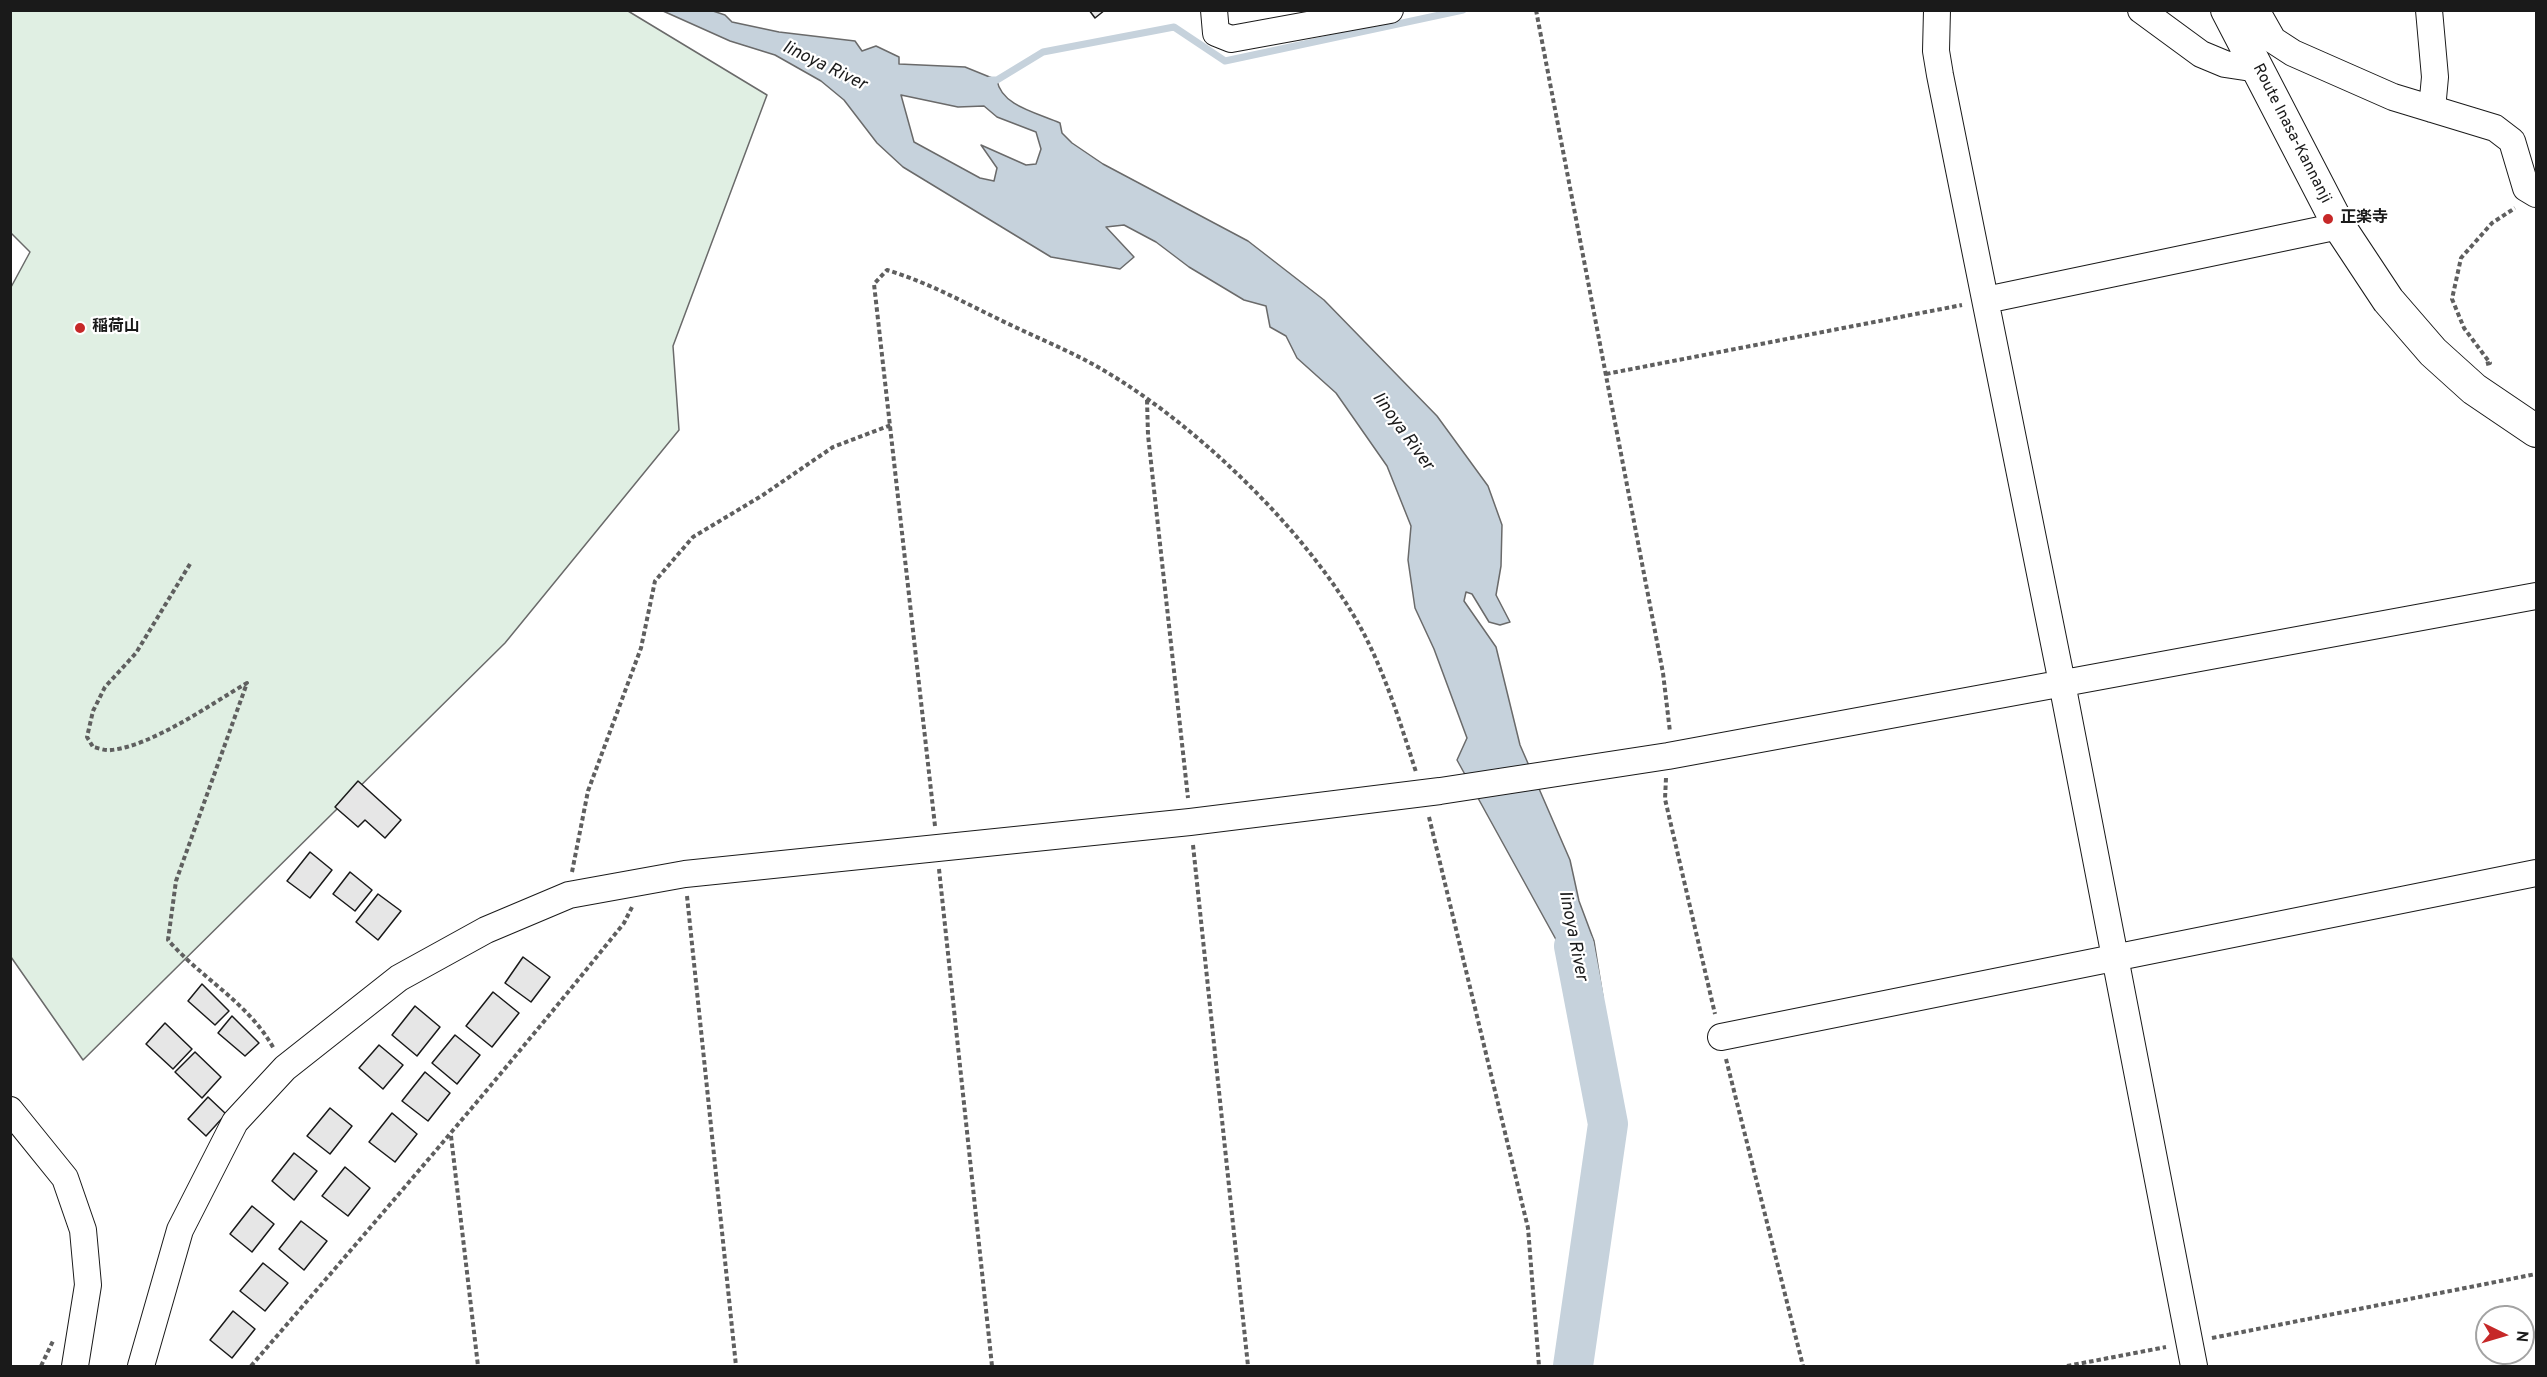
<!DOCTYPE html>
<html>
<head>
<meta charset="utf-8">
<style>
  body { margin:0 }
  #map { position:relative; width:2547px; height:1377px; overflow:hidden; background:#fff; font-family:Overpass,sans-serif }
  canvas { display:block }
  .frame { position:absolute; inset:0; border:12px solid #1a1a1a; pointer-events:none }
  .north { position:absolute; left:2475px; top:1305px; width:60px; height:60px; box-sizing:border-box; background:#fff; border:2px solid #a3a3a3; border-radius:50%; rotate:95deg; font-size:16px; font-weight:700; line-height:24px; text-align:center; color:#1a1a1a }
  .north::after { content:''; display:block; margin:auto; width:21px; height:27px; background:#c62828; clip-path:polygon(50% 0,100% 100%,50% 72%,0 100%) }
</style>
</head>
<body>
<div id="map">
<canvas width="2547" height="1377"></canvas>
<div class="frame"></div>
<div class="north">N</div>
</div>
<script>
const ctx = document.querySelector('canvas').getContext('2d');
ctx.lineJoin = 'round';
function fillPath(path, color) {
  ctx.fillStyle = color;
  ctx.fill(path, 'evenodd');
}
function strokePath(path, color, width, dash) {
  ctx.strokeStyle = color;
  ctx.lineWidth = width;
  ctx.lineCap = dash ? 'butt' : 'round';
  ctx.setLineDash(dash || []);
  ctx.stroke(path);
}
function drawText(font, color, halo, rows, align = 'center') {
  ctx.font = font + ' Overpass,"Noto Sans JP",sans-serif';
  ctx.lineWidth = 4.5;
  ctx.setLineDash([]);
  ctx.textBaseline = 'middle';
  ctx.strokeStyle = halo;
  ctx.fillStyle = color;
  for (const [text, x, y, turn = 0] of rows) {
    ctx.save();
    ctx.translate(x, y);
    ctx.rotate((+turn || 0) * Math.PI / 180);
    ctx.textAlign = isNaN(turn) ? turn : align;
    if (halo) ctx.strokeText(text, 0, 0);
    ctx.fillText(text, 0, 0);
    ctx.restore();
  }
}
const green = new Path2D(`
  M 11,11 L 628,11 L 767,95 L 673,346 L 679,430 L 505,643 L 83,1060 L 11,957 L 10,289 L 30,252 L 11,233 Z`);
const water = new Path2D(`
  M 663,11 L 713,11 L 725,15 L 732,22 L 779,32 L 855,41 L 862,51 L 876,46 L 899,57 L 899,64 L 965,67 L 997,80 C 1001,106 1038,113 1060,123 L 1062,133 L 1072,143 L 1103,164 L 1248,241 L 1324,300 L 1437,416 L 1488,486 L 1502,525 L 1501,566 L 1496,595 L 1510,622 L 1500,625 L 1489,622 L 1472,594 L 1466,592 L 1464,601 L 1496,647 L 1520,745 L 1570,860 L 1579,901 L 1594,941 L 1603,997 L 1577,1003 L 1575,974 L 1457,760 L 1467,738 L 1434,649 L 1415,608 L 1408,560 L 1411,526 L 1387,466 L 1336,393 L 1297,358 L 1286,336 L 1270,327 L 1266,306 L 1244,300 L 1189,267 L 1156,242 L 1124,225 L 1106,227 L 1134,257 L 1120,269 L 1051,257 L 903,167 L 877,143 L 844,100 L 821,81 L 775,55 L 730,41 ZM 901,95 L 958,107 L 984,106 L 997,117 L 1036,132 L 1041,149 L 1036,164 L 1026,165 L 981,145 L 997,168 L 994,181 L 980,178 L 914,142 Z`);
const stream = new Path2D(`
  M 990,80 L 997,80 L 1043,52 L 1174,27 L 1225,61 L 1463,10`);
const river = new Path2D(`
  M 1573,1366 L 1608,1124 L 1574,946`);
const building = new Path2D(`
  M 1089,10 L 1105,10 L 1095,18 Z
  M 358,781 L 401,820 L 385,838 L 365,820 L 358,827 L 335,807 Z
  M 310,852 L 332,870 L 310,898 L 287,881 Z
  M 350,872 L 372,890 L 355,911 L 333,894 Z
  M 378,894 L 401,911 L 378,940 L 356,922 Z
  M 523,957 L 550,977 L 531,1002 L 505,983 Z
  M 202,984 L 229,1011 L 215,1025 L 188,1001 Z
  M 493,992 L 519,1013 L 492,1047 L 466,1026 Z
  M 415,1006 L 440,1027 L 417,1056 L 392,1035 Z
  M 232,1016 L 259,1043 L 245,1056 L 218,1033 Z
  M 165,1023 L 192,1049 L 173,1069 L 146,1044 Z
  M 455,1035 L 480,1055 L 457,1084 L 432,1063 Z
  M 379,1045 L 403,1065 L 383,1089 L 359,1068 Z
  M 195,1052 L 221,1077 L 202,1098 L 175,1072 Z
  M 425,1072 L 450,1093 L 428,1121 L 402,1101 Z
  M 208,1097 L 226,1114 L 206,1136 L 188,1119 Z
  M 330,1108 L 352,1126 L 330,1154 L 307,1136 Z
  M 392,1113 L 417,1134 L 395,1162 L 369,1142 Z
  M 294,1153 L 317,1171 L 294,1200 L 272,1181 Z
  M 345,1167 L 370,1188 L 348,1216 L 322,1196 Z
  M 252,1206 L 274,1224 L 252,1252 L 230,1234 Z
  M 301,1221 L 327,1241 L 304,1270 L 279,1249 Z
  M 263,1263 L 288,1283 L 265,1311 L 240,1291 Z
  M 233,1311 L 255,1329 L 232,1358 L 210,1340 Z`);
const path = new Path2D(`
  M 1536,10 L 1663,673 L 1670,732
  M 2486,364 L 2490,363 L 2464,328 L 2452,299 L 2461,258 L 2492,223 L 2515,208
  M 1606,374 L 1962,305
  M 1147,400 L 1148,435 L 1188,798
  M 190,564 L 136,653 L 105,687 L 93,711 L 87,737 L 93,747 C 98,748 106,751 111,750 C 152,746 211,704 247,683 L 176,881 L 168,940 C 202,979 249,1003 274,1049
  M 1666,778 L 1665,799 L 1715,1014
  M 1429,817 L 1528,1228 L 1539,1366
  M 935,826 L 874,284 L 887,270 C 933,284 972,307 1015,327 C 1038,338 1062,348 1085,360 C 1186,413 1309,531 1363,632 C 1386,676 1401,725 1416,772
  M 1193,845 L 1248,1366
  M 939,869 L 992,1366
  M 572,872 L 588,791 L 641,648 L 655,581 L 693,537 L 763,495 L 833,447 L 891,425
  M 687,896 L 736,1366
  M 1726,1059 L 1803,1366
  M 451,1136 L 478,1366
  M 2212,1338 L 2536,1274
  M 41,1366 L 54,1339
  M 251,1366 C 377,1220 503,1074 624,923 L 632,907
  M 2067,1366 L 2166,1347`);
const minor = new Path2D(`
  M 1214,10 L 1216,33 L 1231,39 L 1390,10
  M 1937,10 L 1936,51 L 1940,75 L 2062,683 L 2194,1366
  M 2141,10 L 2201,54 L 2225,64 L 2258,69
  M 2256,10 L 2273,40 L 2293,53 L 2393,97 L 2495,128 L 2512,141 L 2526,188 L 2536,194
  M 2429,10 L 2435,77 L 2432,109
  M 1986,300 L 2339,226
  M 1721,1037 L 2536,873
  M 10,1110 L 65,1178 L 83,1230 L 88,1285 L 75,1366
  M 141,1366 L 180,1230 L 235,1122 L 285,1068 L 399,978 L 486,930 L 569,895 L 685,874 L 1190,822 L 1440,791 L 1668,756 L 2536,596`);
const major = new Path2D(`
  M 2227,10 L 2339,226 L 2388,300 L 2433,352 L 2474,389 L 2536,431`);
const markers = [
  [2328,219,6,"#c62828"],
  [80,328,6,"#c62828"]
];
const streetNames = [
  ["Route Inasa-Kannanji",2291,134,63]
];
const poiNames = [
  ["正楽寺",2340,219],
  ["稲荷山",92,328]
];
const waterNames = [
  ["Iinoya River",824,67,26],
  ["Iinoya River",1402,432,54],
  ["Iinoya River",1572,936,79]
];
fillPath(green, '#e0efe3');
strokePath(green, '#6a6a6a', 1.5);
fillPath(water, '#c6d2dc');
strokePath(water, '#6a6a6a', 1.5);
strokePath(stream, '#c6d2dc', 7);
strokePath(river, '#c6d2dc', 40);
fillPath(building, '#e6e6e6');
strokePath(building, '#1a1a1a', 1.5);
strokePath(minor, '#1a1a1a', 28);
strokePath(major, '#1a1a1a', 34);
strokePath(path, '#5f5f5f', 4, [4.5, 3]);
strokePath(minor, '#fff', 26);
strokePath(major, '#fff', 32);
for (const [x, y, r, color] of markers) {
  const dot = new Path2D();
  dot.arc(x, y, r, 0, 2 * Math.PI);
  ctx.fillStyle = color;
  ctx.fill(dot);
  strokePath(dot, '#fff', 2);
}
drawText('16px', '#1a1a1a', '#fff', streetNames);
drawText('bold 16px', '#1a1a1a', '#fff', poiNames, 'left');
drawText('italic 18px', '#1a1a1a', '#fff', waterNames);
</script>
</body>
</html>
